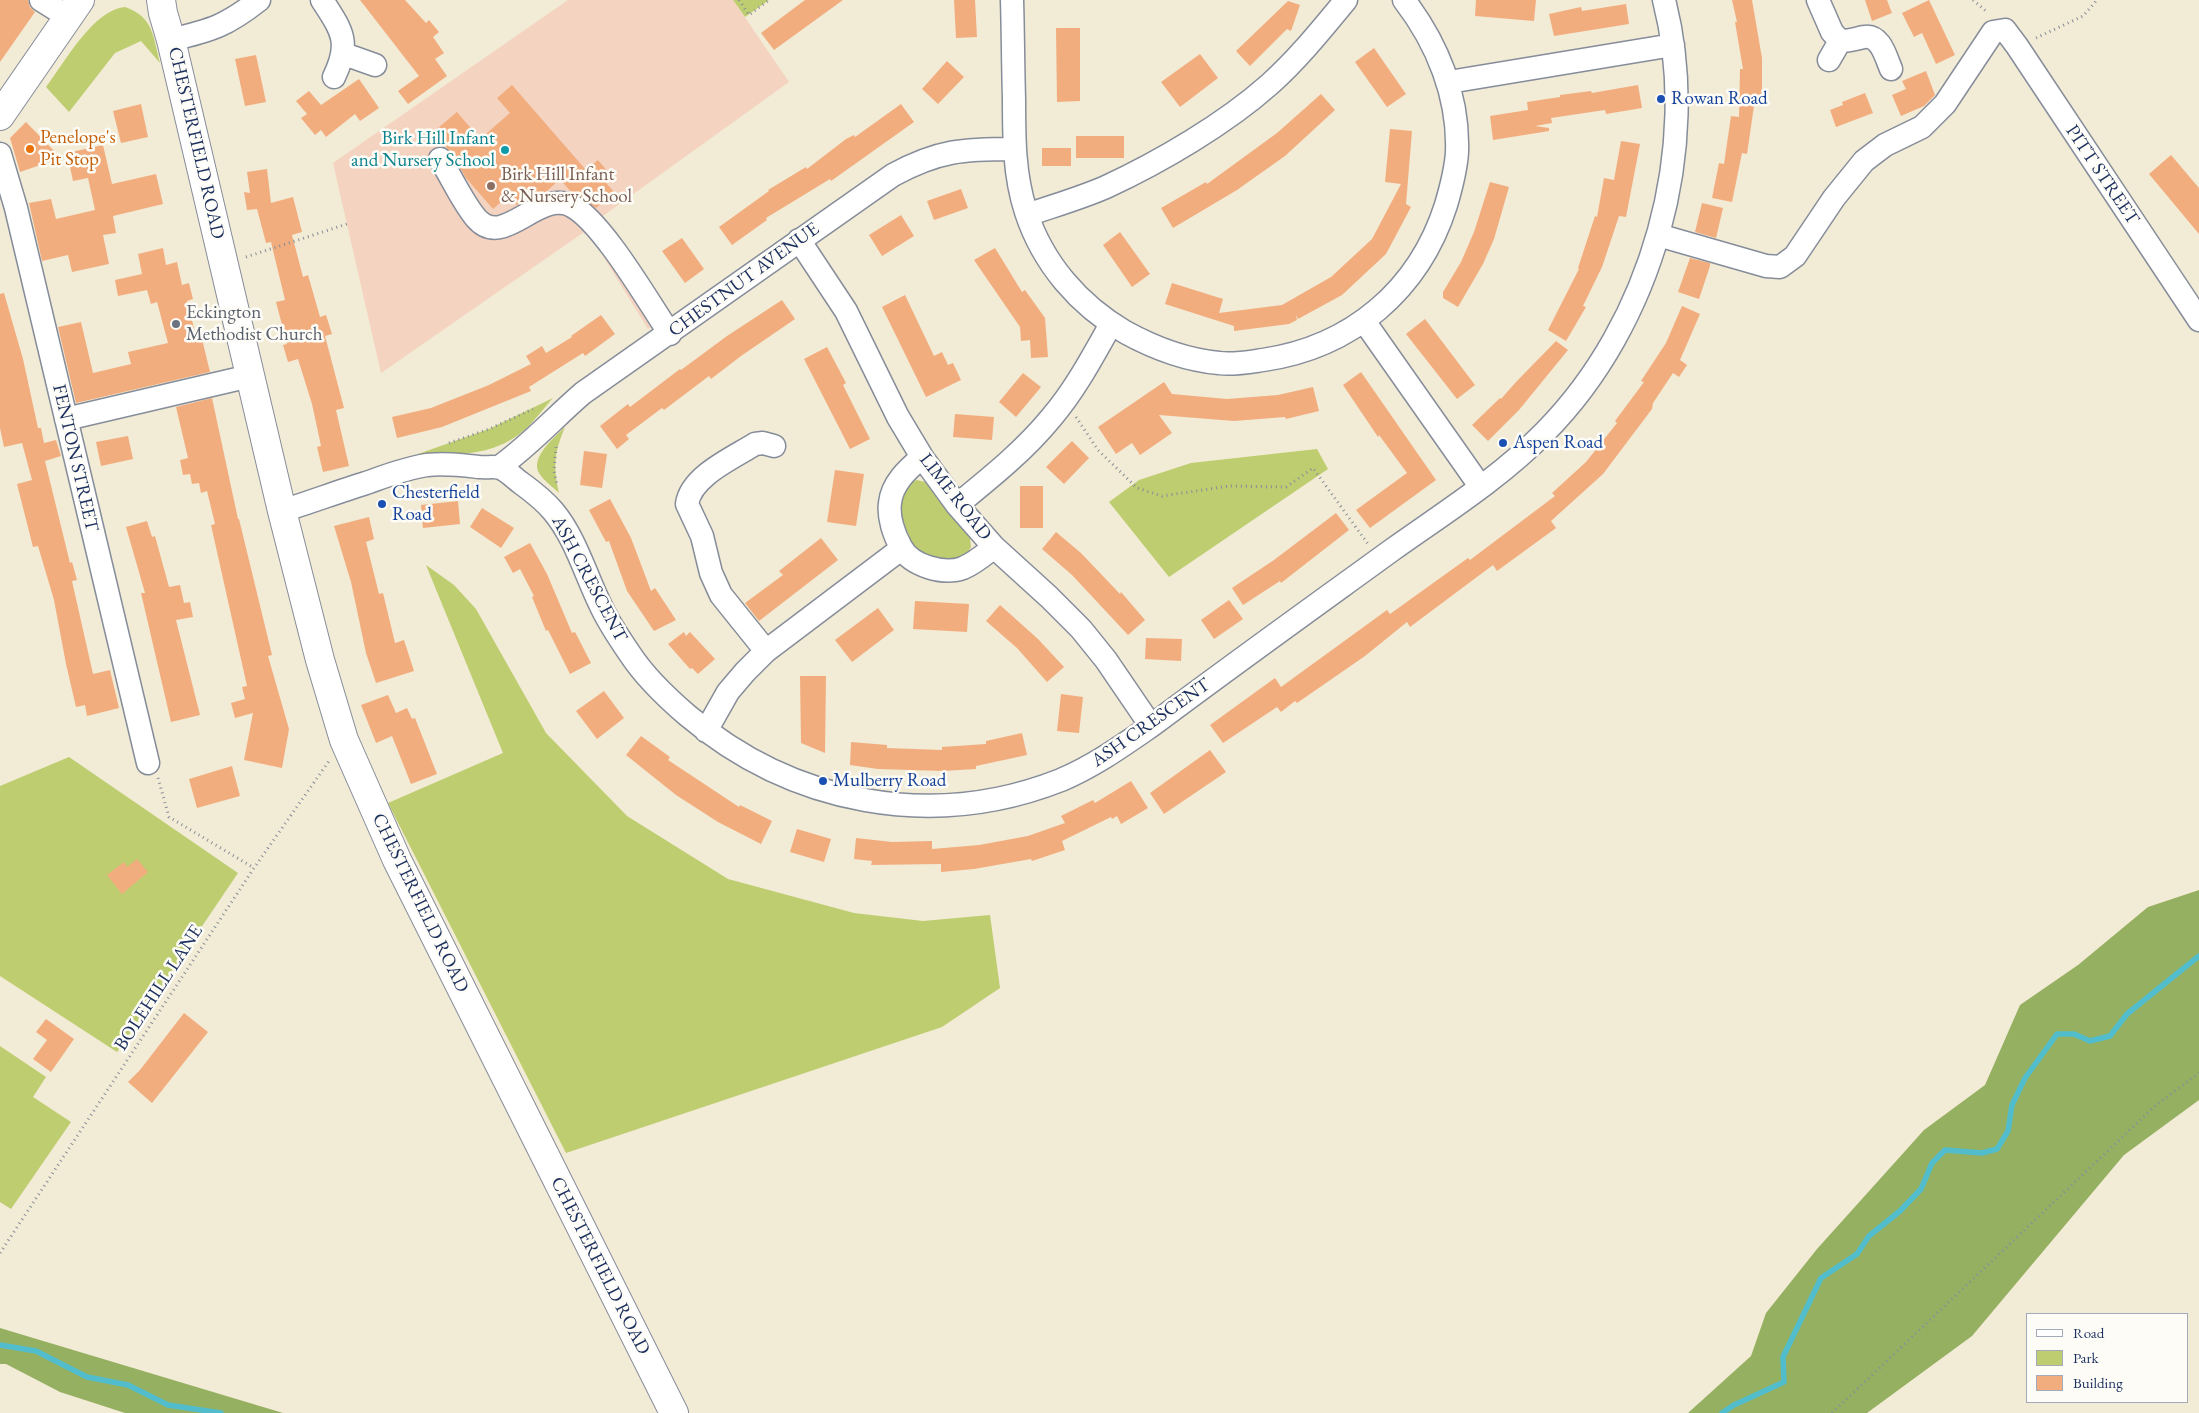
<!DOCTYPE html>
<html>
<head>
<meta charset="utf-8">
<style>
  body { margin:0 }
  #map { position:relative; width:2199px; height:1413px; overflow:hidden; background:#f2ebd5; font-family:"EB Garamond",serif }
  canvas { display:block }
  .legend { position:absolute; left:2026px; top:1313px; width:162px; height:90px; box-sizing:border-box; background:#fdfcf7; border:1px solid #a3aaba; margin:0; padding:6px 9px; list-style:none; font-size:15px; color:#1b2f5e }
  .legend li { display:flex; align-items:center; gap:10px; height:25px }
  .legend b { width:25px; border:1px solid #a3aaba }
</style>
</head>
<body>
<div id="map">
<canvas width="2199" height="1413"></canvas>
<ul class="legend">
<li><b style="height:6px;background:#fff"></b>Road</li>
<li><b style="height:14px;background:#becd6f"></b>Park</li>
<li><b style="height:14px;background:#f2ad7f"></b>Building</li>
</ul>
</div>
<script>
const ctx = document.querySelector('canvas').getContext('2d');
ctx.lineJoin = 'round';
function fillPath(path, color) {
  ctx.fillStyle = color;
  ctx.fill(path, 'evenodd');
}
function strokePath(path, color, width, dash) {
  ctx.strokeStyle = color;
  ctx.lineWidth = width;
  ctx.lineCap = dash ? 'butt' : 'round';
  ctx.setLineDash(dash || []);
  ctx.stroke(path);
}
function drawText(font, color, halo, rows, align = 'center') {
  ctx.font = font + ' "EB Garamond",serif';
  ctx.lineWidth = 5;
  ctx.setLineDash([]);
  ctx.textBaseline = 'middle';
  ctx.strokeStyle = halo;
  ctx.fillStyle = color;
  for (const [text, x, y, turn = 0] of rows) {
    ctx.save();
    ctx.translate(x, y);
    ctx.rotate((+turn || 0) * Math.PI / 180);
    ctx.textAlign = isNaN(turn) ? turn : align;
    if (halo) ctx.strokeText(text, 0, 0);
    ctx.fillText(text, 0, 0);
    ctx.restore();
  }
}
const built = new Path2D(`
  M 568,0 L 733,0 L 789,82 L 600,218 L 669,312 L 648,329 L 587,230 L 381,373 L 333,163 Z`);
const green = new Path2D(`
  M 733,0 L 769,0 L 745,17 Z
  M 125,7 C 154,17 153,37 160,63 L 141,41 L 115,53 L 69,112 L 46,87 C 65,62 93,10 125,7 Z
  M 553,398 C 543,409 533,423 522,432 C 493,456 453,456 418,454 L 489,429 Z
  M 565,427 C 554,453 553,466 559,493 C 553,487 544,481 539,473 C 530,457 555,437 565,427 Z
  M 1317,449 L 1328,469 L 1169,577 L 1109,502 L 1139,480 L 1191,463 Z
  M 917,480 L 925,482 L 970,538 L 971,547 L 965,558 C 934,562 918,560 904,529 C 901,523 897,514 899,506 C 900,499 905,491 907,484 Z
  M 426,565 L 454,585 L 476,609 L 546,733 L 627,816 L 728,879 L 854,913 L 923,921 L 990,915 L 1000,988 L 942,1027 L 566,1153 L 388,803 L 503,753 Z
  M 69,757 L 238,873 L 117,1052 L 0,976 L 0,786 Z
  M 0,1046 L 46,1077 L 33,1097 L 71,1122 L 11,1209 L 0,1202 Z`);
const forest = new Path2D(`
  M 2199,890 L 2199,1100 L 2124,1155 L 1972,1336 L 1867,1413 L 1688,1413 L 1751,1356 L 1766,1313 L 1817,1249 L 1924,1130 L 1985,1085 L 2020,1005 L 2078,965 L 2148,907 Z
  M 0,1328 L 283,1413 L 125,1413 L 60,1392 L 6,1364 L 0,1364 Z`);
const stream = new Path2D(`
  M 0,1345 L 36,1351 L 87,1377 L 128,1385 L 168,1405 L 221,1413
  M 1722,1413 L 1734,1405 L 1784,1382 L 1783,1357 L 1821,1278 L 1857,1254 L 1869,1236 L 1900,1211 L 1921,1189 L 1932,1163 L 1945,1150 L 1982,1153 L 1997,1149 L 2008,1131 L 2012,1105 L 2025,1078 L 2057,1034 L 2074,1034 L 2090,1041 L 2110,1036 L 2127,1014 L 2199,956`);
const building = new Path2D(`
  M 0,0 L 28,0 L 30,7 L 35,12 L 0,62 Z
  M 360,0 L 405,0 L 426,23 L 429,20 L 439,32 L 433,37 L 444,53 L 435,59 L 447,76 L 408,104 L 398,91 L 419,76 Z
  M 805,0 L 843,0 L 774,50 L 761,33 Z
  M 954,0 L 975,0 L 977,37 L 956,38 Z
  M 1476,0 L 1536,0 L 1534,21 L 1475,16 Z
  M 1732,0 L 1752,0 L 1762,58 L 1762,106 L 1754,106 L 1747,154 L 1742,153 L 1732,202 L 1712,198 L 1719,163 L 1724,164 L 1731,116 L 1739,117 L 1740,69 L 1743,69 L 1735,22 L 1737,22 Z
  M 1865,0 L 1887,0 L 1892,13 L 1872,21 Z
  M 1929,0 L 1955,55 L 1936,64 L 1922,33 L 1914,37 L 1902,13 Z
  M 1288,1 L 1300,5 L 1291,31 L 1287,29 L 1250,66 L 1236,51 Z
  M 1626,4 L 1629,24 L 1554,36 L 1549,14 L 1581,7 L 1582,11 Z
  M 1056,28 L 1080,28 L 1080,101 L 1057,102 Z
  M 1374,48 L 1406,94 L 1387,107 L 1355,62 Z
  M 1200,54 L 1218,78 L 1180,107 L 1161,82 Z
  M 256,55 L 266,102 L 245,106 L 235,59 Z
  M 947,61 L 964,77 L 938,104 L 922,89 Z
  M 1926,71 L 1935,95 L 1924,106 L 1901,116 L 1892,95 L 1906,89 L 1902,81 Z
  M 359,79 L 379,108 L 360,121 L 355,114 L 326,137 L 321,130 L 315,135 L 301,118 L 307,114 L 296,101 L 309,91 L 321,105 Z
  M 512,85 L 586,170 L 598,160 L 609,173 L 602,178 L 614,192 L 596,208 L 571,192 L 560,179 L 546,192 L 532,197 L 530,196 L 517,205 L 508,196 L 493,209 L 466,178 L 451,152 L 446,147 L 439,146 L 434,141 L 442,134 L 438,128 L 457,112 L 480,139 L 510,113 L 497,98 Z
  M 1638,85 L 1642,108 L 1606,114 L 1605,110 L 1551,118 L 1552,123 L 1535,126 L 1549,128 L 1549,131 L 1493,140 L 1490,116 L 1528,110 L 1527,102 L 1560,97 L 1560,95 L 1591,91 L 1592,93 Z
  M 1865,93 L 1873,113 L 1836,127 L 1830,110 L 1843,105 L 1842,102 Z
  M 1321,94 L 1335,110 L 1285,156 L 1237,190 L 1173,228 L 1161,208 L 1206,182 L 1207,184 L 1277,133 Z
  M 141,104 L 148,137 L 121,143 L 113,111 Z
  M 901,104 L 914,122 L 831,181 L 830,179 L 766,218 L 767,220 L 732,245 L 719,227 L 769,191 L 768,190 L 806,167 L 807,169 L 846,139 L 854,135 L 855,137 Z
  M 26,122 L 61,158 L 20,172 L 10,138 Z
  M 1390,129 L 1412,131 L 1406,204 L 1411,207 L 1386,254 L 1342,295 L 1298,319 L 1296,315 L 1297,320 L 1289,324 L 1234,331 L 1234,326 L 1165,304 L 1172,283 L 1223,299 L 1219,313 L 1282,305 L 1331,277 L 1372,239 L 1401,184 L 1385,182 Z
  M 1076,136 L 1124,136 L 1124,158 L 1076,158 Z
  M 1621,141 L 1640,144 L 1626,217 L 1619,216 L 1602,267 L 1583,306 L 1586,307 L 1566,341 L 1548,330 L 1579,269 L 1578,268 L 1595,216 L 1597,217 L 1604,178 L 1614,180 Z
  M 103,145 L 112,184 L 156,174 L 163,204 L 113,216 L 116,233 L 103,235 L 109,264 L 72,272 L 68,255 L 42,261 L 29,203 L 51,199 L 56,219 L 95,210 L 88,178 L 73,181 L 67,153 Z
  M 1042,148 L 1071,148 L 1071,166 L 1042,166 Z
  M 2171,155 L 2199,188 L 2199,234 L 2149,174 Z
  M 267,169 L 271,203 L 293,197 L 302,232 L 292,235 L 303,277 L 308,275 L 320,317 L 326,315 L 332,334 L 325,336 L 344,408 L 336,410 L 349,466 L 323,472 L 317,447 L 321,446 L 312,404 L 298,359 L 288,362 L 283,345 L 287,344 L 276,302 L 285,300 L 271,242 L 266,243 L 257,209 L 247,210 L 244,192 L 250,193 L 247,172 Z
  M 1490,182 L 1509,187 L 1494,239 L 1483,264 L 1458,307 L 1443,298 L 1443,292 L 1461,262 L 1474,232 Z
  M 961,189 L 968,208 L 934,220 L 927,201 Z
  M 1702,203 L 1723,208 L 1716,238 L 1695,232 Z
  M 901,215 L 914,236 L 882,256 L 869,235 Z
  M 1120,232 L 1150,274 L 1132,287 L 1103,245 Z
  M 682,238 L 704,269 L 685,283 L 662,251 Z
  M 163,248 L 166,265 L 177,262 L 182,285 L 189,283 L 193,299 L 187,301 L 196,336 L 201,335 L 210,372 L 76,403 L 58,327 L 81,322 L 93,373 L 131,364 L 128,352 L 168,343 L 157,302 L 151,304 L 147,290 L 118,296 L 115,280 L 142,274 L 138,254 Z
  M 995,248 L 1022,292 L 1025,290 L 1045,318 L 1048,357 L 1031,358 L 1030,340 L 1021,341 L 1020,327 L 974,260 Z
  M 1690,258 L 1710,263 L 1710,266 L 1699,299 L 1678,292 Z
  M 4,293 L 23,359 L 38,428 L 41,428 L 44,443 L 56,440 L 61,456 L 45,461 L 70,563 L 72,562 L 77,580 L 72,581 L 93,674 L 110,670 L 119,708 L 87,716 L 85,705 L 76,707 L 66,664 L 54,600 L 38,546 L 33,547 L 17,484 L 32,480 L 22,443 L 4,447 L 0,428 L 0,294 Z
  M 905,295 L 934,356 L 942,352 L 948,365 L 953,363 L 961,380 L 926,397 L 882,307 Z
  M 782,300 L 795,319 L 741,356 L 711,379 L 709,376 L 664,410 L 662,408 L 626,435 L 629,439 L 617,449 L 600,426 L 628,404 L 630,407 L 680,369 L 681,370 L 727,336 Z
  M 1682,306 L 1700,314 L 1680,360 L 1687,365 L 1679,377 L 1673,373 L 1653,403 L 1652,409 L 1603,474 L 1551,521 L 1556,528 L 1497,571 L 1493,565 L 1410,627 L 1407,622 L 1365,656 L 1297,703 L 1295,701 L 1281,712 L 1277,707 L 1223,743 L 1210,725 L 1275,678 L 1281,687 L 1387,610 L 1390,614 L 1468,558 L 1470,560 L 1555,496 L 1552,493 L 1586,462 L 1617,423 L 1615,421 L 1644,382 L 1641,381 L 1666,343 Z
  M 601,315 L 615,334 L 585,356 L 583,353 L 529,387 L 531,391 L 442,427 L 397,438 L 392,417 L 431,408 L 489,385 L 531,364 L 526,356 L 542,346 L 546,353 L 572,337 L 571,336 Z
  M 1425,319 L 1475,385 L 1457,399 L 1406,334 Z
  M 1556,341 L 1568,350 L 1519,410 L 1488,441 L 1472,425 L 1500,398 L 1501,399 L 1516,382 Z
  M 827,347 L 846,383 L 843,385 L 870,439 L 850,449 L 804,359 Z
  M 1361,372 L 1436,480 L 1370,528 L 1356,510 L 1407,473 L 1379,435 L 1378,437 L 1343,385 Z
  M 1023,373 L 1041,387 L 1016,417 L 999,402 Z
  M 1164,382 L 1172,394 L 1227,399 L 1278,395 L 1313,387 L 1319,411 L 1286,419 L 1285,417 L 1234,421 L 1159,415 L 1172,433 L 1140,455 L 1132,443 L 1116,454 L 1098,427 Z
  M 212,398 L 238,519 L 239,519 L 272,655 L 268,656 L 289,729 L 282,768 L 244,760 L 253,713 L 235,718 L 231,703 L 245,699 L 242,687 L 247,686 L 211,525 L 215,524 L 207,491 L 201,493 L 199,483 L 192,484 L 190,474 L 183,475 L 180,460 L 188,458 L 176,407 Z
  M 955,414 L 994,417 L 992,440 L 953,437 Z
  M 128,436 L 133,459 L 101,466 L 96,442 Z
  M 1072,441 L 1089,458 L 1064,484 L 1046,467 Z
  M 584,451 L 607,454 L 602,488 L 580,485 Z
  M 835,470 L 864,474 L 856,526 L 827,522 Z
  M 1020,486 L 1043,486 L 1043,528 L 1020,528 Z
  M 610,499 L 631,538 L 651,591 L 655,588 L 676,620 L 654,631 L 627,591 L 609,541 L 606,542 L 589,510 Z
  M 458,501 L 460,524 L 423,528 L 421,505 Z
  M 482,508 L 514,528 L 501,548 L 470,527 Z
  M 1336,513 L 1349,530 L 1281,583 L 1280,581 L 1243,605 L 1232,588 L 1274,560 Z
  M 369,517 L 374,539 L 366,542 L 379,594 L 383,593 L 395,643 L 404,640 L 414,671 L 376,683 L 366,653 L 351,582 L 334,526 Z
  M 147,521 L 152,537 L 155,536 L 169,587 L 180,585 L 184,603 L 190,602 L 193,617 L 176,620 L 200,715 L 171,722 L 141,593 L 145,593 L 126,527 Z
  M 1056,532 L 1081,553 L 1120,594 L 1121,592 L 1145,620 L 1128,635 L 1072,575 L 1042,549 Z
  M 821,538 L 838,560 L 759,621 L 745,603 L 783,575 L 779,571 Z
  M 530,543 L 547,574 L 572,633 L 575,632 L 591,663 L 570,674 L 548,630 L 546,631 L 532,597 L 534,596 L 520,569 L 513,573 L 504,557 Z
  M 1229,600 L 1243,619 L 1214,639 L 1201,620 Z
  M 915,601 L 969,604 L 967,632 L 913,629 Z
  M 1000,605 L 1038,639 L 1064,667 L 1047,682 L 1017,648 L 986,621 Z
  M 878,608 L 894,630 L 852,662 L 835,640 Z
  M 684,632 L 686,636 L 690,632 L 715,659 L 698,674 L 692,668 L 690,669 L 668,644 Z
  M 1146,638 L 1182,639 L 1181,661 L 1145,659 Z
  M 800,676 L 826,676 L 825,753 L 801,743 Z
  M 604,691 L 624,718 L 597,739 L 576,711 Z
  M 1061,694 L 1083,697 L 1079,733 L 1057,731 Z
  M 388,695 L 396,713 L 407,708 L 412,719 L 415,718 L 437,774 L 411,784 L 392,736 L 376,743 L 361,705 Z
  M 1022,733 L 1027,755 L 976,766 L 976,769 L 943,771 L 878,769 L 850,765 L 851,742 L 887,745 L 887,748 L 942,750 L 942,747 L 986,744 L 986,741 Z
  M 641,736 L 670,757 L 668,760 L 739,807 L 740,805 L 772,821 L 761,844 L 718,822 L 676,795 L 626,755 Z
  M 1210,750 L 1226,772 L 1164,814 L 1150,793 Z
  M 232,766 L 240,796 L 197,808 L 189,779 Z
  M 1131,781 L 1148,808 L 1121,824 L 1117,816 L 1112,819 L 1111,817 L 1062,841 L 1065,850 L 1032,861 L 1031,859 L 974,869 L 941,872 L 941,864 L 871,865 L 872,861 L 854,859 L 856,838 L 892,842 L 932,841 L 932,849 L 979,845 L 1028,836 L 1065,823 L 1061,816 L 1093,800 L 1095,803 Z
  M 797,829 L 831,839 L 824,862 L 790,852 Z
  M 137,859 L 148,872 L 122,894 L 107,875 L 124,862 L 127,867 Z
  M 184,1013 L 208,1032 L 152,1103 L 128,1082 L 140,1070 Z
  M 46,1019 L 74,1039 L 51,1072 L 33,1059 L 47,1040 L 36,1032 Z`);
const path = new Path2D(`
  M 739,0 L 749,15 L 769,0
  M 1973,0 L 1987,12
  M 2036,38 L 2083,16 L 2097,0
  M 246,257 L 347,224
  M 1076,417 L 1098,450 L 1137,488 L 1162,496 L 1229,486 L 1286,487 L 1313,468 L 1368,544
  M 449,443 L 489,429 L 533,409
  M 556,447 L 554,471 L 557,485
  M 158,778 L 169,817 L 254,868
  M 0,1253 L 254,868 L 329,761
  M 1832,1413 L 2155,1106 L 2199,1073`);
const minor = new Path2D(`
  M 41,0 L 68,17
  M 322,0 C 342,31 351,42 334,77
  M 1012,0 C 1013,33 1013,66 1014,99 C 1014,138 1014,175 1026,212 C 1043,264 1079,305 1125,332 C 1154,348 1186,360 1219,363 C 1233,365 1249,362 1263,360 C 1352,347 1419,290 1446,205 C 1451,188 1456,170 1457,152 C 1459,96 1437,43 1404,0
  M 1818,0 L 1832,32 L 1840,41 C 1850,41 1855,39 1864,37 C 1881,34 1886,58 1891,69
  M 171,40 C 212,30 226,26 259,0
  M 344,54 L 375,65
  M 1829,60 L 1840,41
  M 1449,82 L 1673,45
  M 0,154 L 16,208 L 148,763
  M 440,159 C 452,178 462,201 476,218 C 503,250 536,191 570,205 C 601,219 649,303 670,334
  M 1027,215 C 1053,206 1081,198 1106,187 C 1160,162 1225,124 1270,84 C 1298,59 1322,29 1346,0
  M 1658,235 L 1766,266 L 1780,267 L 1795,256 L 1834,198 L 1864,161 L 1885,145 L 1922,127 L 1945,104 L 1993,32 L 2005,30 L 2017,46 L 2199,320
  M 799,240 L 846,311 L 898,417 L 922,457 L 957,505 L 994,547 L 1049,597 L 1081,629 L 1106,660 L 1151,726
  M 1364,321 L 1480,486
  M 66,419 L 250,376
  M 922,457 C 908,469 892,483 890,503 C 888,517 894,535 901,547 C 911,566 944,575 963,568 C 975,563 984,555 994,547
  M 499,467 C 529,446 555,417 583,393 L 893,175 C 939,150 964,149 1014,149
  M 957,505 C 990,478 1024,451 1051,418 C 1075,390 1093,356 1111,324
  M 282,511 C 310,502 338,492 366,483 C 386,476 406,468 427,465 C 445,463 461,465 479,467 C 485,468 494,466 500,468 C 507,470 515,479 521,483 C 532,491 544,500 553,511 C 575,537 585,573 600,604 C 608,622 619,638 630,654 C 645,677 666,697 687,715 C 792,804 932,831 1061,780 C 1094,766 1122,746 1151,726 C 1231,666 1312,608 1392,550 C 1444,513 1500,478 1545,432 C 1652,324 1702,148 1664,0
  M 766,651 L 721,595 L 711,573 L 702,536 L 687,504 C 691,476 733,458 755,444 L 763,443 L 774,446
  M 706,731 L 728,692 L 745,672 L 766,651 L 901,549`);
const major = new Path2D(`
  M 161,0 L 163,13 L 171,40 L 282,511 L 320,660 L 344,740 L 397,860 L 674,1413
  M 0,116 L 80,0`);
const markers = [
  [1661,99,5,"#1a4fb4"],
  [30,149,5,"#e8710a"],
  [505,150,5,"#0f9aa8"],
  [491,186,5,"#8d6e63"],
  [176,324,5,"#6b7280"],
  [1503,443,5,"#1a4fb4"],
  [382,504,5,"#1a4fb4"],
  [823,781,5,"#1a4fb4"]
];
const transitNames = [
  ["Rowan Road",1671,99],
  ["Aspen Road",1513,443],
  ["Chesterfield",392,493],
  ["Road",392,515],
  ["Mulberry Road",833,781]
];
const foodNames = [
  ["Penelope's",40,138],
  ["Pit Stop",40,160]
];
const cultureNames = [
  ["Birk Hill Infant",495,139],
  ["and Nursery School",495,161]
];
const streetNames = [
  ["CHESTERFIELD ROAD",196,143,77],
  ["PITT STREET",2102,175,56],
  ["CHESTNUT AVENUE",744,280,-36],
  ["FENTON STREET",75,458,77],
  ["LIME ROAD",955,497,52],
  ["ASH CRESCENT",589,579,62],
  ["ASH CRESCENT",1151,723,-35],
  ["CHESTERFIELD ROAD",420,903,64],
  ["BOLEHILL LANE",159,988,-57],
  ["CHESTERFIELD ROAD",600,1266,63]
];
const educationNames = [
  ["Birk Hill Infant",501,175],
  ["& Nursery School",501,197]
];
const worshipNames = [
  ["Eckington",186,313],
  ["Methodist Church",186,335]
];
fillPath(built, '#f4d3c0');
fillPath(green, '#becd6f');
fillPath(forest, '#96b062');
strokePath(stream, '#51bdcc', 5.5);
fillPath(building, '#f2ad7f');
strokePath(minor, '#868d9a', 25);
strokePath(major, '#868d9a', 30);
strokePath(path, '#868d9a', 3, [1, 4]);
strokePath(minor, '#fff', 22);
strokePath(major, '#fff', 28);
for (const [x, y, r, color] of markers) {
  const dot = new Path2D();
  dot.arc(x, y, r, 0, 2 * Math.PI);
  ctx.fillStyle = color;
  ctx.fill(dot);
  strokePath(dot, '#fdfcf7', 2);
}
drawText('19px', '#164399', '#fdfcf7', transitNames, 'left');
drawText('19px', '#c56008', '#fdfcf7', foodNames, 'left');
drawText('19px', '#0d838f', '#fdfcf7', cultureNames, 'right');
drawText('19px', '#1b2f5e', '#fdfcf7', streetNames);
drawText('19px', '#785e54', '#fdfcf7', educationNames, 'left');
drawText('19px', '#5b616d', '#fdfcf7', worshipNames, 'left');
</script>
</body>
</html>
